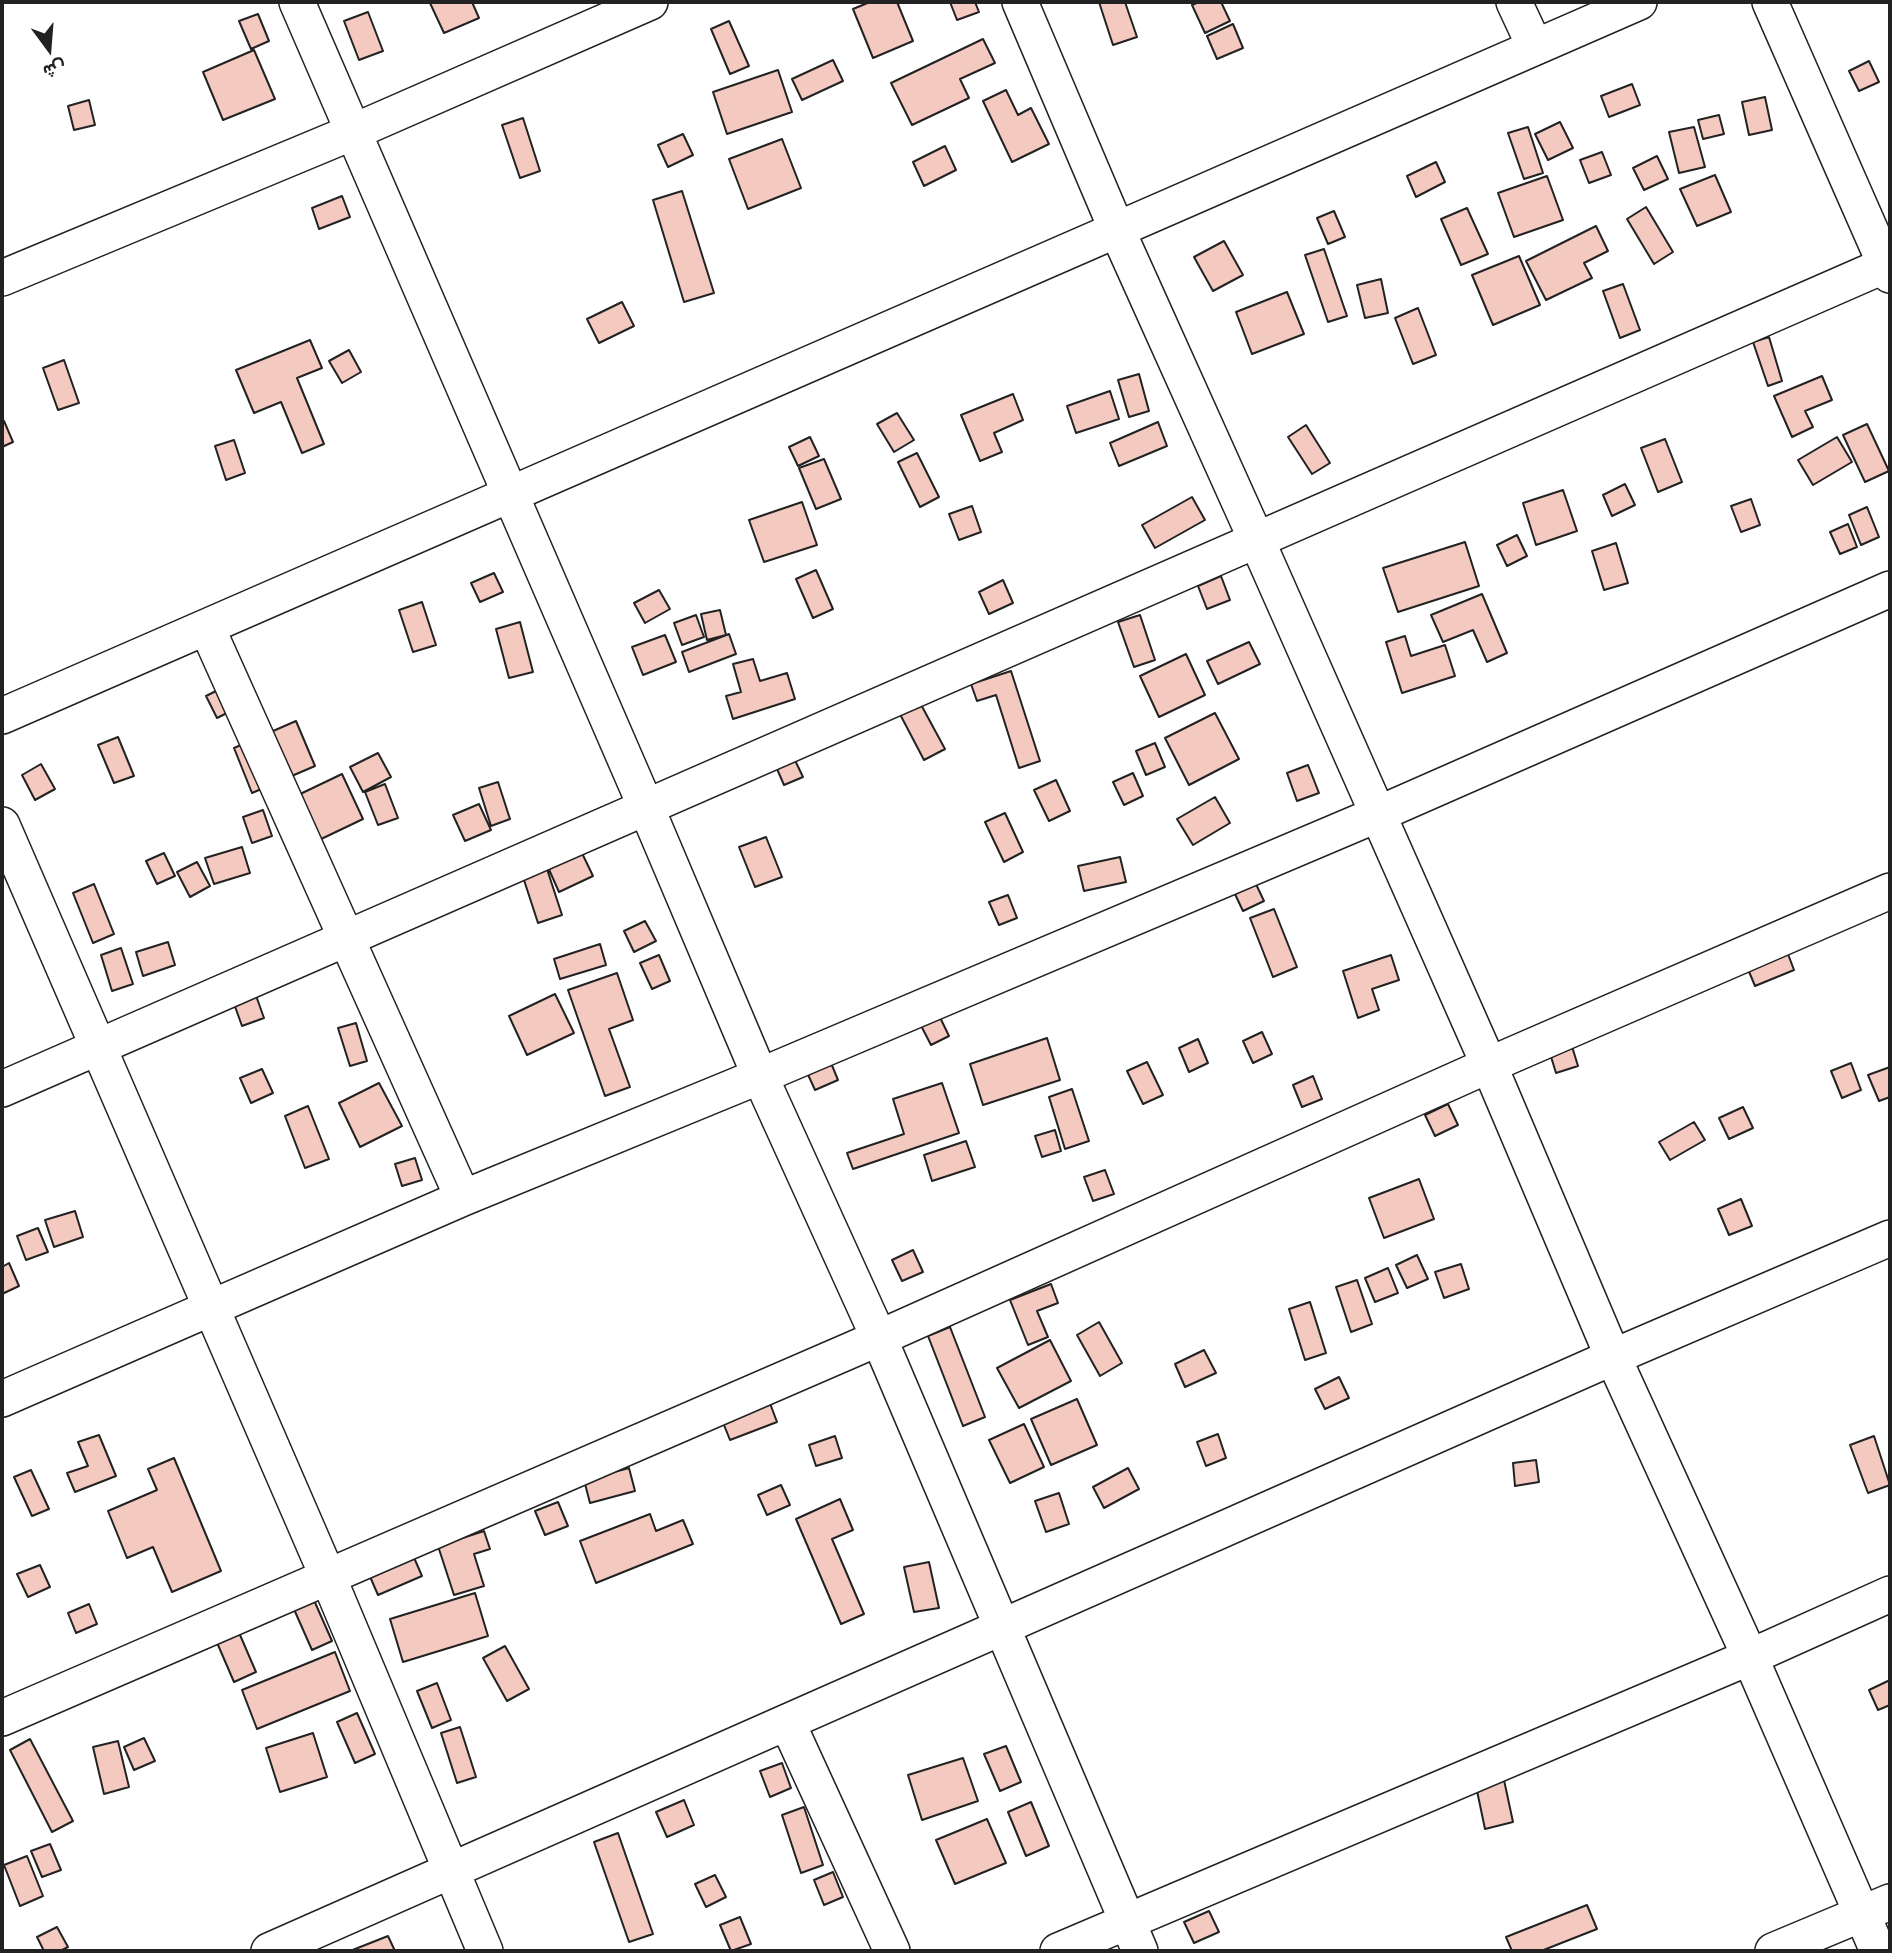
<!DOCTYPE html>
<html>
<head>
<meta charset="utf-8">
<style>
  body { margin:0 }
  #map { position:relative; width:1892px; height:1953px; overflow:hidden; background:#fff; font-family:"Nunito Sans",Vazirmatn,sans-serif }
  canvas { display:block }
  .frame { position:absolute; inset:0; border:4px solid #222; pointer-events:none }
  .north { position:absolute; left:14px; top:14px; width:70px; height:70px; -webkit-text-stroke:5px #fff; paint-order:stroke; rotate:164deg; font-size:19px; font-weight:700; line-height:28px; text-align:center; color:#222 }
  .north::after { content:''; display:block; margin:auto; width:24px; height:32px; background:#222; clip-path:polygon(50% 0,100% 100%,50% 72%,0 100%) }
</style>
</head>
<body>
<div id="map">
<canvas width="1892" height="1953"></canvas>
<div class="frame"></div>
<div class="north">ش</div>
</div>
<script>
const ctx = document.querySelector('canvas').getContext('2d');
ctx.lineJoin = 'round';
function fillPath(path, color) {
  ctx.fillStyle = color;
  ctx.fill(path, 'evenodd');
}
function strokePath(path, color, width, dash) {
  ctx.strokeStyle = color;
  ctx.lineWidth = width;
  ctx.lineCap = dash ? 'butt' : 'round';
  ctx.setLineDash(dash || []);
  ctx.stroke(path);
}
const building = new Path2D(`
  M 434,2 L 472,2 L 479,18 L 444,33 L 430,3 Z
  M 870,2 L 897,2 L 913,41 L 873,58 L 853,9 Z
  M 950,2 L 975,2 L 979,12 L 957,20 Z
  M 1099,2 L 1125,2 L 1137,37 L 1113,45 Z
  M 1199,2 L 1221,2 L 1230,21 L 1205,33 L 1192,5 Z
  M 368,12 L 383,51 L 359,60 L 344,21 Z
  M 258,14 L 269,41 L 251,49 L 239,21 Z
  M 729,21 L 749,66 L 730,74 L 711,29 Z
  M 1233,24 L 1243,48 L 1217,59 L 1207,36 Z
  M 983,39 L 995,63 L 960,79 L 969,98 L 912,125 L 891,83 Z
  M 254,50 L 275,99 L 223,120 L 203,72 Z
  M 833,60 L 843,81 L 802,100 L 792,79 Z
  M 1869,61 L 1879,82 L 1859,91 L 1849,71 Z
  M 778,70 L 792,112 L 727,134 L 713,92 Z
  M 1632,84 L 1640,105 L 1609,117 L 1601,96 Z
  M 1006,90 L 1018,115 L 1031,108 L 1049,144 L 1012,162 L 983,101 Z
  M 1765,97 L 1772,130 L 1749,135 L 1742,102 Z
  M 89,100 L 95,125 L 74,130 L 68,106 Z
  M 1719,115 L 1724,134 L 1703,139 L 1698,120 Z
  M 523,118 L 540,171 L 520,178 L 502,125 Z
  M 1560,122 L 1573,148 L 1548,160 L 1535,134 Z
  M 1528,127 L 1543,173 L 1524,179 L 1508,133 Z
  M 1694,127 L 1705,167 L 1679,173 L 1669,132 Z
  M 683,134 L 693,155 L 668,167 L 658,145 Z
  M 782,139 L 801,188 L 748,209 L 729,159 Z
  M 945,146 L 956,170 L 924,186 L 913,162 Z
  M 1602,152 L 1611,175 L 1589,183 L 1580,160 Z
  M 1657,156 L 1668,179 L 1644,190 L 1633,168 Z
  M 1436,162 L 1445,182 L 1416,197 L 1407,176 Z
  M 1715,175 L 1731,212 L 1697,226 L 1680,189 Z
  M 1547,176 L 1563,220 L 1514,237 L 1498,193 Z
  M 682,191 L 714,293 L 684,302 L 653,200 Z
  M 342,196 L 350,217 L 319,229 L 312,208 Z
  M 1646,207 L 1673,252 L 1654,264 L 1627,219 Z
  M 1467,208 L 1488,254 L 1461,265 L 1441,219 Z
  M 1334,211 L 1345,237 L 1328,244 L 1317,218 Z
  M 1596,226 L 1608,251 L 1584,263 L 1592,278 L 1546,300 L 1526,261 Z
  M 1224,241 L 1243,275 L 1213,291 L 1194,257 Z
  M 1324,249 L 1347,316 L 1328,322 L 1305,255 Z
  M 1519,256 L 1540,305 L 1493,325 L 1472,275 Z
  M 1381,279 L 1388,313 L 1365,318 L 1357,285 Z
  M 1623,284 L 1640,330 L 1620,338 L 1603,291 Z
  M 1287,292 L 1304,334 L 1252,354 L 1236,312 Z
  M 622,302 L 634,326 L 599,343 L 587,319 Z
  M 1418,308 L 1436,355 L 1413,364 L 1395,318 Z
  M 1769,337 L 1782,381 L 1768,386 L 1753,342 Z
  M 310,340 L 322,368 L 297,378 L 324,444 L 302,453 L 281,402 L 254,413 L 236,370 Z
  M 349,350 L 361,372 L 342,383 L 329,361 Z
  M 64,360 L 79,403 L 58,410 L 43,368 Z
  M 1139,374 L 1149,411 L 1129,417 L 1118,380 Z
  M 1822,376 L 1832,400 L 1805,411 L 1813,427 L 1792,437 L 1774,396 Z
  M 1110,391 L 1119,419 L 1076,433 L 1067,406 Z
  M 1013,394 L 1023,420 L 994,433 L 1002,452 L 980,461 L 961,415 Z
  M 897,413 L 914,440 L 894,452 L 877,424 Z
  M 4,421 L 13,442 L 2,447 L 2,422 Z
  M 1158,422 L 1167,446 L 1119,466 L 1110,443 Z
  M 1867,424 L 1889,471 L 1865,482 L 1843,435 Z
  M 1306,425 L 1330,463 L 1312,474 L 1288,437 Z
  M 810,437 L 819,456 L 798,466 L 789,447 Z
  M 1837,437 L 1852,462 L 1813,485 L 1798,460 Z
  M 1665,439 L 1682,482 L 1658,492 L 1641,448 Z
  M 234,440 L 245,473 L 226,480 L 215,446 Z
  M 917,453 L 939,497 L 920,507 L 898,462 Z
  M 824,459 L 841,499 L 816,509 L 799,468 Z
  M 1625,484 L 1635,505 L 1612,516 L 1603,495 Z
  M 1563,490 L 1577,531 L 1536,545 L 1523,503 Z
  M 1192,497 L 1205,520 L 1155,548 L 1142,525 Z
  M 1751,499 L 1760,525 L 1741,532 L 1731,506 Z
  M 802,502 L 817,545 L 764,562 L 749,520 Z
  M 972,506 L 981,532 L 959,540 L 949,514 Z
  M 1867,507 L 1879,537 L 1861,545 L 1849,515 Z
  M 1848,524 L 1857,547 L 1840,554 L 1830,532 Z
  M 1517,535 L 1527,556 L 1507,566 L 1497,545 Z
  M 1465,542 L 1479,586 L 1398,612 L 1383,568 Z
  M 1616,543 L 1628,583 L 1604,590 L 1592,551 Z
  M 816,570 L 833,609 L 813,618 L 796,579 Z
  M 494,573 L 503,592 L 480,602 L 471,583 Z
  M 1221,576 L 1230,600 L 1207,609 L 1198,586 Z
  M 1003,580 L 1013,603 L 989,614 L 979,592 Z
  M 659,590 L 670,609 L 645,623 L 634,603 Z
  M 1482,594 L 1507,653 L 1487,662 L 1473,630 L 1443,642 L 1431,615 Z
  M 422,602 L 436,645 L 413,652 L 399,610 Z
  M 720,610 L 726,635 L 707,640 L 701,614 Z
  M 696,615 L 704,637 L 682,645 L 674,623 Z
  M 1140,615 L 1155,660 L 1134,667 L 1118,622 Z
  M 520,622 L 533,672 L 509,678 L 496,629 Z
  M 729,634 L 736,654 L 689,672 L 682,652 Z
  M 665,635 L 676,662 L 643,675 L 632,647 Z
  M 1405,636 L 1411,656 L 1445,645 L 1455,676 L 1402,693 L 1386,642 Z
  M 1249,642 L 1260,664 L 1218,684 L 1207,661 Z
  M 1186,654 L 1205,695 L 1159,717 L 1140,676 Z
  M 753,659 L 760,681 L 787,673 L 795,699 L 733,719 L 726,696 L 741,692 L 733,664 Z
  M 1011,671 L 1040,761 L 1019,768 L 996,695 L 977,701 L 971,684 Z
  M 230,684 L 241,706 L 217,718 L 206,696 Z
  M 912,688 L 945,749 L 924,760 L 892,699 Z
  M 1215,713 L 1239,759 L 1189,785 L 1165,738 Z
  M 296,721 L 315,766 L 252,793 L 234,748 Z
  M 118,737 L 134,776 L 114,783 L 98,745 Z
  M 1155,743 L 1165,767 L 1146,775 L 1136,751 Z
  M 378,753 L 391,777 L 363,792 L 350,767 Z
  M 792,754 L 803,777 L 784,785 L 774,762 Z
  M 41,764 L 55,789 L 35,800 L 22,775 Z
  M 1308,765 L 1319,793 L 1297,801 L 1287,773 Z
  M 1133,773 L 1143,796 L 1124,805 L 1113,782 Z
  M 342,774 L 363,819 L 317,841 L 296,796 Z
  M 1056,780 L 1070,811 L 1049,821 L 1034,790 Z
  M 498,782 L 510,819 L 491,826 L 479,788 Z
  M 385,784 L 398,818 L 378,825 L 365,792 Z
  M 1215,797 L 1230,823 L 1193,845 L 1177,819 Z
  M 479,804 L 491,830 L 465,841 L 453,815 Z
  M 263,810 L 272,836 L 252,843 L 243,817 Z
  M 1005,813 L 1023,852 L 1004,862 L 985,822 Z
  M 766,837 L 782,877 L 755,887 L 739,847 Z
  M 242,847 L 250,873 L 214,884 L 205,858 Z
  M 580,849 L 593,876 L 559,892 L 547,865 Z
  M 164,853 L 175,876 L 157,884 L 146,861 Z
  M 1120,857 L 1126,882 L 1084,891 L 1078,866 Z
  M 197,862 L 210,886 L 190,897 L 177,872 Z
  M 547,869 L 562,915 L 538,923 L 523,877 Z
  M 1255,882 L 1264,901 L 1243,911 L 1234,892 Z
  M 94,884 L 114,934 L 93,943 L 73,893 Z
  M 1008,895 L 1017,918 L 999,925 L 989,902 Z
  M 1274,909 L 1297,967 L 1273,977 L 1250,918 Z
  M 645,921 L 656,941 L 634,952 L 624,931 Z
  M 168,942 L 175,965 L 143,976 L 136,952 Z
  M 600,944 L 606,965 L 560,979 L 554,959 Z
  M 1785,946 L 1794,970 L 1755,986 L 1745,962 Z
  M 121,948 L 133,984 L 112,991 L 101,955 Z
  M 659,955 L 670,981 L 652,989 L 640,963 Z
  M 1391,955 L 1399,980 L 1372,989 L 1379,1010 L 1358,1018 L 1343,971 Z
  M 617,973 L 633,1020 L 609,1029 L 630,1087 L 605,1096 L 568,990 Z
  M 254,990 L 264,1018 L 242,1026 L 232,998 Z
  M 555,994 L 574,1033 L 527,1055 L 509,1016 Z
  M 934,1005 L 949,1036 L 931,1045 L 915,1014 Z
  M 356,1023 L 367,1061 L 350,1066 L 338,1028 Z
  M 1262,1032 L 1272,1054 L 1253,1063 L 1243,1041 Z
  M 1047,1038 L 1060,1080 L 983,1105 L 970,1064 Z
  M 1198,1039 L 1208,1063 L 1189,1072 L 1179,1048 Z
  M 1570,1040 L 1578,1066 L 1556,1073 L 1548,1047 Z
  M 829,1058 L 838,1080 L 815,1090 L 805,1068 Z
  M 1147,1062 L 1163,1095 L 1143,1104 L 1127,1071 Z
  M 1851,1063 L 1861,1090 L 1842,1098 L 1831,1071 Z
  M 1890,1067 L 1890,1097 L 1879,1101 L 1868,1075 Z
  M 262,1069 L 273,1093 L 251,1103 L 240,1078 Z
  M 1313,1076 L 1322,1099 L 1302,1107 L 1293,1085 Z
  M 379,1083 L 402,1126 L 360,1147 L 339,1103 Z
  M 942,1083 L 959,1133 L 853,1169 L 847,1153 L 904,1134 L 893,1099 Z
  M 1072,1089 L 1089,1141 L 1065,1149 L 1049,1097 Z
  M 1448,1104 L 1458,1125 L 1435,1136 L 1425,1115 Z
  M 308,1106 L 329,1159 L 305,1168 L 285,1116 Z
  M 1743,1107 L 1753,1128 L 1729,1139 L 1719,1118 Z
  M 1694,1122 L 1705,1140 L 1670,1160 L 1659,1142 Z
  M 1055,1130 L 1061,1151 L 1042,1157 L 1035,1136 Z
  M 966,1141 L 975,1167 L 932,1181 L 924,1155 Z
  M 415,1158 L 422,1180 L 402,1186 L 395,1164 Z
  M 1105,1170 L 1114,1194 L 1093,1201 L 1084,1177 Z
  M 1419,1179 L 1434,1219 L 1384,1238 L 1369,1198 Z
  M 1741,1199 L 1752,1226 L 1729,1235 L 1718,1209 Z
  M 75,1211 L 83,1237 L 54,1247 L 45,1220 Z
  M 38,1228 L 48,1252 L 26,1260 L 17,1236 Z
  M 913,1250 L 923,1272 L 902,1281 L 892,1260 Z
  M 1417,1255 L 1428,1279 L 1407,1288 L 1396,1265 Z
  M 9,1263 L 19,1286 L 2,1294 L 2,1267 Z
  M 1461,1264 L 1469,1289 L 1444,1298 L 1435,1272 Z
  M 1388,1268 L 1398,1293 L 1375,1302 L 1365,1278 Z
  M 1357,1280 L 1372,1324 L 1351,1332 L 1336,1287 Z
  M 1051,1284 L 1058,1303 L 1037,1311 L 1048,1337 L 1028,1345 L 1010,1300 Z
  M 1310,1302 L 1326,1353 L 1305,1360 L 1289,1309 Z
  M 1099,1322 L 1122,1363 L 1100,1376 L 1077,1335 Z
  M 950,1327 L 985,1417 L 963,1426 L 928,1336 Z
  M 1050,1340 L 1071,1381 L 1019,1408 L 997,1368 Z
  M 1204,1350 L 1216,1373 L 1185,1387 L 1175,1364 Z
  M 1339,1377 L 1349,1398 L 1325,1409 L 1315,1389 Z
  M 768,1398 L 777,1422 L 730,1440 L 720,1415 Z
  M 1077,1399 L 1097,1445 L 1051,1465 L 1031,1419 Z
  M 1024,1424 L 1044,1467 L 1010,1483 L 989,1440 Z
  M 1218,1434 L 1226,1458 L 1206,1466 L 1197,1442 Z
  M 99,1435 L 116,1476 L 75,1492 L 67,1473 L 88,1466 L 78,1442 Z
  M 835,1436 L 842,1458 L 816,1466 L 809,1445 Z
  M 1874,1436 L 1890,1485 L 1868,1493 L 1850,1445 Z
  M 174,1458 L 221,1571 L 172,1592 L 153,1547 L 127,1558 L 108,1511 L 157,1490 L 148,1469 Z
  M 1536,1460 L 1539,1482 L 1515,1486 L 1513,1463 Z
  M 629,1468 L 635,1491 L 590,1503 L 584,1480 Z
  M 1128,1468 L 1139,1489 L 1104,1508 L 1093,1487 Z
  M 31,1470 L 49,1509 L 32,1516 L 14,1477 Z
  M 781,1485 L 790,1505 L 767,1515 L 758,1495 Z
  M 1059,1493 L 1069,1524 L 1046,1532 L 1035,1501 Z
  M 840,1499 L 853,1530 L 832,1539 L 864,1614 L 841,1624 L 796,1519 Z
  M 558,1502 L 568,1526 L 545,1535 L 535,1511 Z
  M 650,1514 L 656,1531 L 683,1520 L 693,1544 L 596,1583 L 580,1541 Z
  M 484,1531 L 490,1549 L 474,1554 L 484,1586 L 454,1595 L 438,1546 Z
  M 412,1553 L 422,1576 L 378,1595 L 368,1572 Z
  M 929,1562 L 939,1608 L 914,1612 L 904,1567 Z
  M 40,1565 L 50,1587 L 28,1597 L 17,1574 Z
  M 475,1593 L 488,1636 L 403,1662 L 390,1619 Z
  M 313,1598 L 332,1641 L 312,1650 L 293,1607 Z
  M 89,1604 L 97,1624 L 76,1633 L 68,1613 Z
  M 237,1628 L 256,1672 L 234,1682 L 215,1638 Z
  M 505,1646 L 529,1689 L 507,1701 L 483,1658 Z
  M 335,1652 L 350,1691 L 257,1729 L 242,1690 Z
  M 1890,1680 L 1890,1705 L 1878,1710 L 1869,1690 Z
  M 437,1683 L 451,1720 L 432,1728 L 417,1691 Z
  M 357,1713 L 375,1754 L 355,1763 L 337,1722 Z
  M 460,1727 L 476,1777 L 457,1783 L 441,1733 Z
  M 313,1733 L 327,1777 L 280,1792 L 266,1748 Z
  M 144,1738 L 155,1761 L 134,1770 L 124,1747 Z
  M 30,1739 L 73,1821 L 52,1832 L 10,1750 Z
  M 118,1741 L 129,1787 L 104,1794 L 93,1747 Z
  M 1006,1746 L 1021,1782 L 1000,1791 L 984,1754 Z
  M 963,1758 L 978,1801 L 922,1820 L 908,1775 Z
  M 782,1763 L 791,1788 L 770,1797 L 760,1771 Z
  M 1504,1780 L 1513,1822 L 1485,1829 L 1476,1786 Z
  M 684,1800 L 694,1825 L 667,1837 L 656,1812 Z
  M 1031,1802 L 1049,1846 L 1026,1856 L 1008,1812 Z
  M 804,1807 L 823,1865 L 801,1873 L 782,1815 Z
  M 987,1819 L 1006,1863 L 955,1884 L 936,1840 Z
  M 618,1833 L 653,1934 L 629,1942 L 594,1842 Z
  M 50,1844 L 61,1870 L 42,1877 L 31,1851 Z
  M 27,1856 L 43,1896 L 20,1906 L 4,1865 Z
  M 833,1872 L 843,1897 L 824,1905 L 814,1880 Z
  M 715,1875 L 726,1897 L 706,1907 L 695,1884 Z
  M 1587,1905 L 1597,1929 L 1541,1951 L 1512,1951 L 1506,1937 Z
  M 1209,1911 L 1219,1932 L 1194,1943 L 1184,1922 Z
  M 740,1917 L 751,1944 L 731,1951 L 720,1925 Z
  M 57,1927 L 68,1947 L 60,1951 L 44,1951 L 37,1937 Z
  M 388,1936 L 395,1951 L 350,1951 Z`);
const minor = new Path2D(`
  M 297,2 L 646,807 L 760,1076 L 879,1338 L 1140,1951
  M 1020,2 L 1117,230 L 1257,541 L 1489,1065 L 1613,1357 L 1750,1657 L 1878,1951
  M 1514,2 L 1535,47
  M 1770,2 L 1890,275
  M 2,278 L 353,132 L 650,2
  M 207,628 L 463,1198
  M 2,716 L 1639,2
  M 2,825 L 328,1577 L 485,1951
  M 2,1089 L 1890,263
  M 2,1399 L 463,1198 L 760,1076 L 1376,815 L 1890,589
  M 2,1718 L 879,1338 L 1489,1065 L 1890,891
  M 787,1722 L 892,1951
  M 269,1951 L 1613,1357 L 1890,1238
  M 1058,1951 L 1750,1657 L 1890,1594
  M 1773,1951 L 1890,1902`);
fillPath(building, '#f3c9c0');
strokePath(building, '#222', 2);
strokePath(minor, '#222', 38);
strokePath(minor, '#fff', 35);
</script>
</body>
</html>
